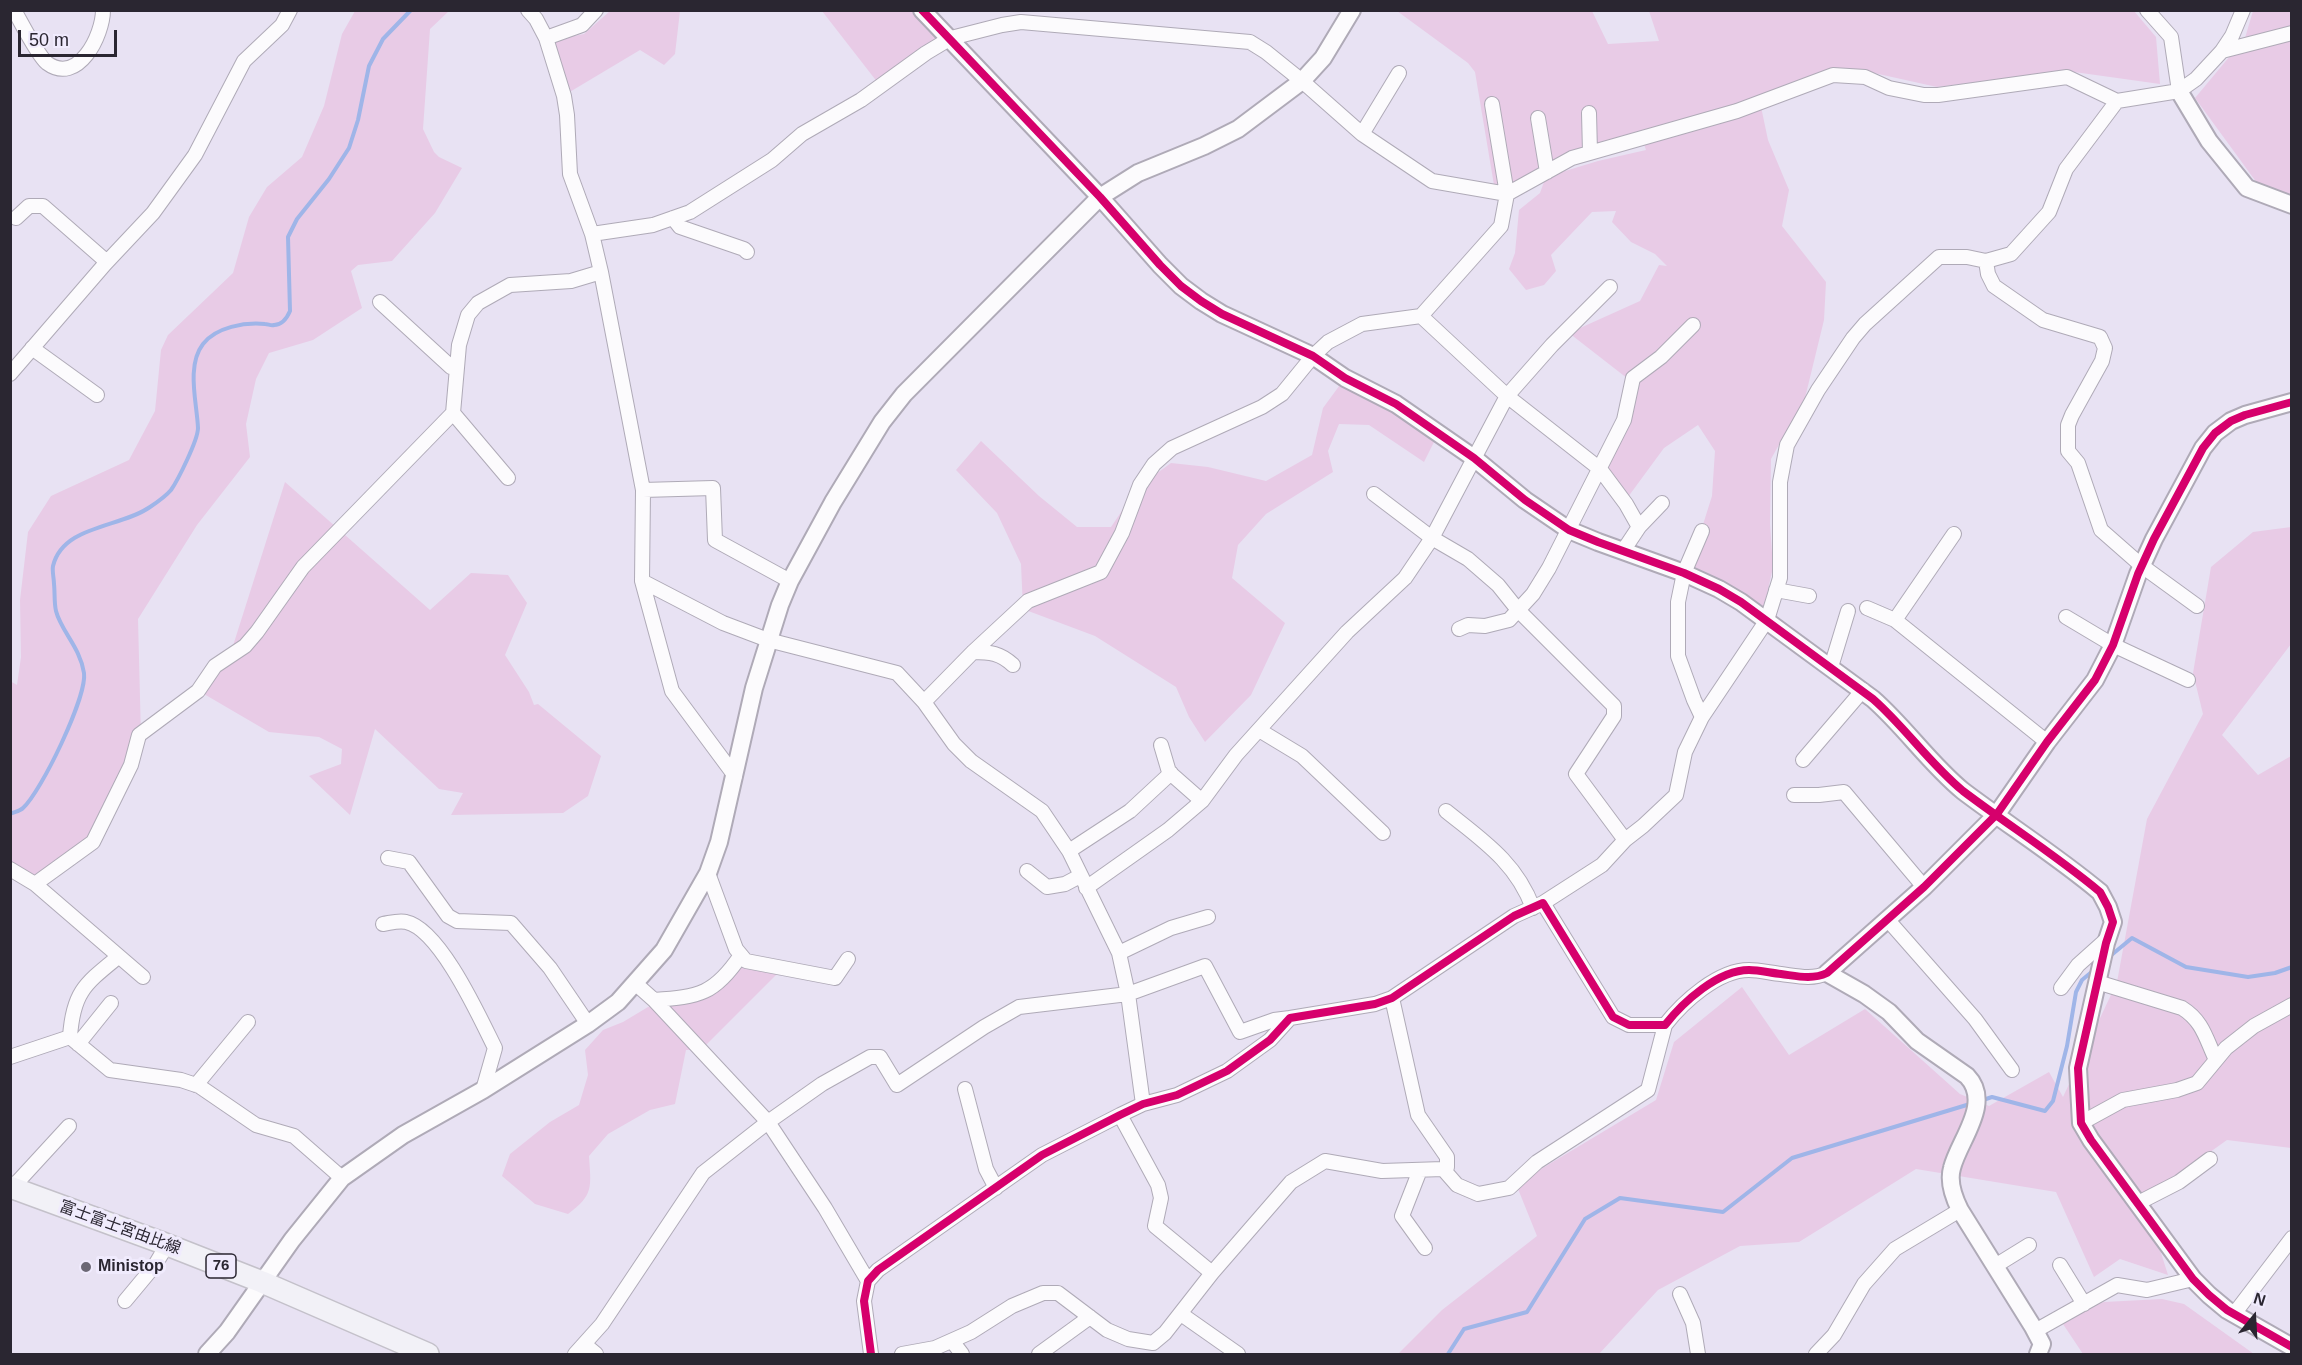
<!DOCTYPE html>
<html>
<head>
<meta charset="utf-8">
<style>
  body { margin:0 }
  #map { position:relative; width:2302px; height:1365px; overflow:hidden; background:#e8e2f3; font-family:Helvetica,sans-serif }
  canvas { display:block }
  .frame { position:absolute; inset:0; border:12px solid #2a2631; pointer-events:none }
  .north { position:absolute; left:2224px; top:1287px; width:60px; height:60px; -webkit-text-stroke:4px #f0ebfd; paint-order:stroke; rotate:18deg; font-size:16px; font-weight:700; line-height:24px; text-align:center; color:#2a2631 }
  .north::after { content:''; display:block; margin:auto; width:21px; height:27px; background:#2a2631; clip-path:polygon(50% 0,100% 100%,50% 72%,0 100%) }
  .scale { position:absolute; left:18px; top:30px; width:99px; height:27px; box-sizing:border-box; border:3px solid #2a2631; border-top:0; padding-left:8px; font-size:18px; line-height:21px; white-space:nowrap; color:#2a2631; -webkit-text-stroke:4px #f0ebfd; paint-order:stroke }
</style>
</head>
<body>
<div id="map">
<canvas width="2302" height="1365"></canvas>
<div class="frame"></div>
<div class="north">N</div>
<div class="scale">50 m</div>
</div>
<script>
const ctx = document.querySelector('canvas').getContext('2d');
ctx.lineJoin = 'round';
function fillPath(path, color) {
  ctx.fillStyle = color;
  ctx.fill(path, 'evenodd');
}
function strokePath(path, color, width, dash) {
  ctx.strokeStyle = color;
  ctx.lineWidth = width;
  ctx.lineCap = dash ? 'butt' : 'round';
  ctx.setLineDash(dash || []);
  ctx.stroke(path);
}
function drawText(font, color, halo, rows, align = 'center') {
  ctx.font = font + ' Helvetica,"Noto Sans JP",sans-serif';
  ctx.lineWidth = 6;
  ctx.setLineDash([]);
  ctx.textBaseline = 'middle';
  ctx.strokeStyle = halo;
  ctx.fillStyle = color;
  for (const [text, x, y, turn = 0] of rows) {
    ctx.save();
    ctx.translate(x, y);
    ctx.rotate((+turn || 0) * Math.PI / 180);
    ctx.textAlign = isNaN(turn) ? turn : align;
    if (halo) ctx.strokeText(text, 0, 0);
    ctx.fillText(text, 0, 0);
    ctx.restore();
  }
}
const green = new Path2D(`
  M 355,11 L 449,11 L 430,29 L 423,129 L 434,152 L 439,157 L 462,168 L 435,213 L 392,261 L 358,265 L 351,271 L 362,308 L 313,340 L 269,353 L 256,379 L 246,424 L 250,457 L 197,525 L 138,619 L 141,737 L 97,834 L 38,880 L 11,868 L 10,681 L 17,685 L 21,657 L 20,600 L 28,532 L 51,496 L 129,460 L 155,411 L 161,350 L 168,335 L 233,273 L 249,217 L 267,187 L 302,157 L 324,106 L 342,34 Z
  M 610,11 L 680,11 L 675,54 L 664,65 L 640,50 L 568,93 L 554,40 L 584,34 Z
  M 822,11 L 919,11 L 942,35 L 878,83 Z
  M 1397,11 L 1592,11 L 1608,44 L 1659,41 L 1649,11 L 2134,11 L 2156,37 L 2160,84 L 2067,71 L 1937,87 L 1874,73 L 1769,93 L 1618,144 L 1552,175 L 1598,161 L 1646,150 L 1644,144 L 1760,102 L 1768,140 L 1789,190 L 1782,226 L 1826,282 L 1824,320 L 1805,398 L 1771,459 L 1770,524 L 1773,567 L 1764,608 L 1689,569 L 1712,496 L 1715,451 L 1698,425 L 1664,448 L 1628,497 L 1597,467 L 1632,382 L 1569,333 L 1640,301 L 1659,265 L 1667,266 L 1655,254 L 1631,242 L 1612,222 L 1616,211 L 1592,212 L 1551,255 L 1556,271 L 1544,285 L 1526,290 L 1509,269 L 1515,253 L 1519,210 L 1540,193 L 1545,179 L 1495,191 L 1475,72 L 1468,63 Z
  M 2253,11 L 2291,11 L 2291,195 L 2257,183 L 2195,98 L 2245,38 Z
  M 1345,378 L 1436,438 L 1424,462 L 1369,425 L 1339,424 L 1328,451 L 1333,472 L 1266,514 L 1238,545 L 1232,578 L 1285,623 L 1251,695 L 1205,742 L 1189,717 L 1176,687 L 1095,636 L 1023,609 L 1021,564 L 997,513 L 956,470 L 981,441 L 1039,496 L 1077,527 L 1111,527 L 1138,487 L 1171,463 L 1208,467 L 1266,481 L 1312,455 L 1323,408 Z
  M 285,482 L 430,610 L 471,573 L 508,575 L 527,603 L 505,655 L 529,692 L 534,705 L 538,704 L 601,756 L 588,796 L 563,813 L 451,815 L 463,793 L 439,789 L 375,729 L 350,815 L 309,776 L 341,764 L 342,749 L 319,737 L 269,732 L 204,694 L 231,652 Z
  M 2291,527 L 2291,644 L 2222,735 L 2258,775 L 2291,756 L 2291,1148 L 2227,1140 L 2144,1199 L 2168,1275 L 2120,1259 L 2094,1277 L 2056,1192 L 1916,1169 L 1799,1242 L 1740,1246 L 1658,1290 L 1599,1354 L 1398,1354 L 1442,1310 L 1537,1236 L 1516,1184 L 1656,1100 L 1674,1042 L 1742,987 L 1789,1055 L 1865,1009 L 1960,1094 L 1989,1106 L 2049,1072 L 2063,1097 L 2117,982 L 2147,819 L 2203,714 L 2193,673 L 2211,567 L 2253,532 Z
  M 742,966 L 778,973 L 701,1050 L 686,1050 L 675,1104 L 650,1110 L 608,1134 L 589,1156 C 591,1187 594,1195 568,1214 L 535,1204 L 502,1176 L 510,1154 L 550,1122 L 579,1105 L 588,1075 L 585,1050 L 603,1030 L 623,1022 L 648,1007 L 688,996 L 733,967 Z
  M 2162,1299 L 2184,1304 L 2254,1354 L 2083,1354 L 2059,1318 L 2104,1302 Z`);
const stream = new Path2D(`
  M 10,814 C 14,812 20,811 23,808 C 41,792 87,697 84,673 C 80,647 61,631 56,611 C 54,603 55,593 54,584 C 54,579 52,571 53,566 C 63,525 120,528 150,507 C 156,503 166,496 171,490 C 178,480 198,440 198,428 C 197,403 186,366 203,344 C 216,327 245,322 265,324 C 268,324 271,326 274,325 C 282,325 287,318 290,311 L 288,237 L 297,219 L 329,179 L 349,148 L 358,120 L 369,66 L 383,39 L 411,10
  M 2109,957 L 2132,938 L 2186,967 L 2248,977 L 2275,973 L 2292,967
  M 1980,1101 L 1992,1097 L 2045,1111 L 2053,1101 L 2067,1046 L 2076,992 L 2082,980 L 2094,970
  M 1448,1354 L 1464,1329 L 1527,1312 L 1585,1219 L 1620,1198 L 1723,1212 L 1792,1158 L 1970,1104`);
const minor = new Path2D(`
  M 14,10 C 21,22 38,56 47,63 C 78,86 103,35 103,10
  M 528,10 L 536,19 L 546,38 L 564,96 L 567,115 L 570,174 L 592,234 L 601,272 L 643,490 L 642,581 L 672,691 L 735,776
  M 2147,10 L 2171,37 L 2179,91
  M 546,38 L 582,25 L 596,10
  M 2222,51 L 2232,36 L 2243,10
  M 1589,113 L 1590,152
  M 1538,118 L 1547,172
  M 1362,134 L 1399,73
  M 16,218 L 29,206 L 43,206 L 107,262
  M 673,218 L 680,227 L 744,249 L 747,252
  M 592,234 L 653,225 L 690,212 L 772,160 L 802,134 L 861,100 L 926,53 L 951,38 L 1002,25 L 1021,22 L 1250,42 L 1266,52 L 1302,81 L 1362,134 L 1432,181 L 1507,194 L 1572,158 L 1737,111 L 1833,75 L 1865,77 L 1889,88 L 1924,95 L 1938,95 L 2067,77 L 2117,101 L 2179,91 L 2196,79 L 2222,51 L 2292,33
  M 1986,261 L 1988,274 L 1994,286 L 2043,320 L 2100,337 L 2105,348 L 2102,361 L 2072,415 L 2068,425 L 2068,451 L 2078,463 L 2101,530 L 2142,566 L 2197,606
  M 380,302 L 451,367 L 457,368
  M 1421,316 L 1507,396 L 1600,469 L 1626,504 L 1639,527 L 1623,551
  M 32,348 L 97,395
  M 10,374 L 105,264 L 153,213 L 195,155 L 244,61 L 282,25 L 290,10
  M 453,413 L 508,478
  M 643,490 L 713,488 L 715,540 L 790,581
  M 1374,494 L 1432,538 L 1468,559 L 1498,585 L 1518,610 L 1614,706 L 1614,716 L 1576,774 L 1625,840 L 1602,865 L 1543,903
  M 1639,527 L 1662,503
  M 1702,531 L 1684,573 L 1678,602 L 1678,656 L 1694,700 L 1702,717
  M 1954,534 L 1895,620 L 2047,742
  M 642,581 L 723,623 L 768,640 L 897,673 L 924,702 L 954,744 L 971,761 L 1042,811 L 1069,851 L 1119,953 L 1128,994 L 1143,1104
  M 1776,590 L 1809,596
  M 1867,608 L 1895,620
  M 2066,617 L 2113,645 L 2188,680
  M 1459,629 L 1468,625 L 1485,626 L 1509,620 L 1533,594 L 1549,568 L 1624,420 L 1633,378 L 1661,357 L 1693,325
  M 973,652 C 990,652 1000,653 1013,665
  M 1831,667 L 1848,611
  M 924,702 L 973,652 L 1028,601 L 1101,572 L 1122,533 L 1140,485 L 1154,464 L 1172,448 L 1262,407 L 1282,394 L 1313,356 L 1328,342 L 1362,324 L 1421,316 L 1501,226 L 1507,194 L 1492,104
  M 1259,730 L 1302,756 L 1383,833
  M 1161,745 L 1169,772 L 1202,801
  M 1803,760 L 1863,690
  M 1794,795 L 1819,795 L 1844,792 L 1924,887
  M 1446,811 C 1482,840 1516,862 1533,908
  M 1625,840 L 1643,826 L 1676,795 L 1685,752 L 1702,717 L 1767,620 L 1780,578 L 1780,482 L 1787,445 L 1818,390 L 1853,338 L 1865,324 L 1939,257 L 1967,257 L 1986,261 L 2011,254 L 2049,212 L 2066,169 L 2117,101
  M 1069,851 L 1130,811 L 1171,773
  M 388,858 L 409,862 L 448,916 L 457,921 L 511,923 L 550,968 L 588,1024
  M 10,869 L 35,884 L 143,977
  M 1027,871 L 1047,887 L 1065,884 L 1080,876
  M 708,873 L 736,949 L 746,961 L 835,978 L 848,959
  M 35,884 L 93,842 L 131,765 L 139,735 L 198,691 L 215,666 L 245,646 L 257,632 L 303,567 L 453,413 L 459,345 L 468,315 L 478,303 L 510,285 L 571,281 L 601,272
  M 1086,888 L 1168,830 L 1202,801 L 1236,755 L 1347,632 L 1405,578 L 1432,538 L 1507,396 L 1552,345 L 1610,287
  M 1887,919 L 1975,1019 L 2012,1070
  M 383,924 C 390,923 399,920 406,922 C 440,929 480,1018 495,1048 L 483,1090
  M 1119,953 L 1171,928 L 1208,917
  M 2097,982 L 2182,1008 C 2203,1021 2206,1039 2216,1060
  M 636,984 L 654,1000 L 768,1122 L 825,1208 L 868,1281
  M 2061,988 L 2078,965 L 2107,939
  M 1392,998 L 1418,1115 L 1447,1157 L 1447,1167 L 1443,1169
  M 654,1000 C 699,997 715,994 741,955
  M 70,1037 L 110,1070 L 181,1080 L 199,1086 L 256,1125 L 294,1136 L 342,1178
  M 70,1037 C 73,992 85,984 118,957
  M 78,1044 L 111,1003
  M 10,1057 L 70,1037
  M 196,1085 L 248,1022
  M 965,1089 L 986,1169 L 996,1188
  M 1120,1115 L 1158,1185 L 1161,1198 L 1155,1226 L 1212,1273
  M 2081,1123 L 2123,1100 L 2177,1090 L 2197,1083 L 2226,1048 L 2254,1026 L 2292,1005
  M 1420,1170 L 1402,1216 L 1425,1248
  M 12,1188 L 69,1126
  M 2138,1203 L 2179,1182 L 2210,1159
  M 2060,1265 L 2084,1304
  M 1995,1266 L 2029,1245
  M 1680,1294 L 1693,1323 L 1698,1354
  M 125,1301 L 155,1265 L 167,1245
  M 1181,1314 L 1238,1354
  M 2234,1314 L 2292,1238
  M 2035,1331 L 2117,1285 L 2147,1290 L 2193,1279
  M 952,1341 L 962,1354
  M 584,1344 L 596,1354
  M 575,1354 L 602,1324 L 703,1173 L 768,1122 L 822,1084 L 870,1057 L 880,1057 L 897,1085 L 984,1027 L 1019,1007 L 1128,994 L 1205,966 L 1240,1032 L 1274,1020 L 1290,1018
  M 871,1354 L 864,1301 L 868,1281 L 878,1270 L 1042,1155 L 1120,1115 L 1143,1104 L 1177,1095 L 1227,1071 L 1270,1040 L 1290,1018 L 1375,1004 L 1392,998 L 1514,916 L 1543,903 L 1613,1017 L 1629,1025 L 1665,1025 C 1683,1002 1718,970 1749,970 C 1759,970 1771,973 1781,974 C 1797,976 1812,980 1827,973
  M 902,1354 L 935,1348 L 971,1332 L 1012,1306 L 1043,1293 L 1058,1293 L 1107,1330 L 1128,1339 L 1153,1343 L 1165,1333 L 1212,1273 L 1291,1182 L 1325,1161 L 1382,1171 L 1443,1169 L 1457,1185 L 1478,1194 L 1509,1188 L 1537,1162 L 1648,1090 L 1665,1025
  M 1039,1354 L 1090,1317
  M 1816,1354 L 1834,1335 L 1864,1284 L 1895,1249 L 1960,1210`);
const tertiary = new Path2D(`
  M 922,10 L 1100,197 L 1160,265 L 1181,286 L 1201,301 L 1222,314 L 1313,356 L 1345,378 L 1396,404 L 1474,458 L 1525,500 L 1569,530 L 1598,542 L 1684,573 L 1719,589 L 1741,602 L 1873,699 C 1905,727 1930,764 1963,791 C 2008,825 2057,856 2100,892 L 2108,907 L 2113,922 L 2106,943 L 2078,1068 L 2081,1123 L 2091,1140 L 2193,1279 L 2209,1295 L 2227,1310 L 2292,1347
  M 2179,91 L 2209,141 L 2247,188 L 2292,205
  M 207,1354 L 227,1332 L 292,1240 L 342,1178 L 403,1135 L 483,1090 L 588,1024 L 618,1002 L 664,950 L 708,873 L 719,842 L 754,688 L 780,605 L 790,581 L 833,502 L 882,422 L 904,394 L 1100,197 L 1138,173 L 1204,146 L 1238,129 L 1302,81 L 1323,58 L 1352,10
  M 2038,1354 L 2042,1344 L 2033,1327 L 1960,1210 C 1954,1198 1948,1182 1952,1168 C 1959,1140 1993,1103 1967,1076 L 1917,1041 L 1889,1012 L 1864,994 L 1827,973 L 1924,887 L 1997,814 L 2047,742 L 2095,680 L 2113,645 L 2138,574 L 2154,539 L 2203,448 L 2215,433 L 2231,421 L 2245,415 L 2292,402`);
const primary = new Path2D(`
  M 10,1187 L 160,1242 L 262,1282 L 428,1354`);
const cycleway = new Path2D(`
  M 922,10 L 1100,197 L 1160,265 L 1181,286 L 1201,301 L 1222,314 L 1313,356 L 1345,378 L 1396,404 L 1474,458 L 1525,500 L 1569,530 L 1598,542 L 1684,573 L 1719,589 L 1741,602 L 1873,699 C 1905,727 1930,764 1963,791 C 2008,825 2057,856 2100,892 L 2108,907 L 2113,922 L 2106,943 L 2078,1068 L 2081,1123 L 2091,1140 L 2193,1279 L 2209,1295 L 2227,1310 L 2292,1347
  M 871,1354 L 864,1301 L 868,1281 L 878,1270 L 1042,1155 L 1120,1115 L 1143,1104 L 1177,1095 L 1227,1071 L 1270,1040 L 1290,1018 L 1375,1004 L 1392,998 L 1514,916 L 1543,903 L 1613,1017 L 1629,1025 L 1665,1025 C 1683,1002 1718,970 1749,970 C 1759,970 1771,973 1781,974 C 1797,976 1812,980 1827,973 L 1924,887 L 1997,814 L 2047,742 L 2095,680 L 2113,645 L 2138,574 L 2154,539 L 2203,448 L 2215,433 L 2231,421 L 2245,415 L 2292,402`);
const markers = [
  [86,1267,6,"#6c6875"]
];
const shields = [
  [221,1266,30]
];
const shieldNames = [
  ["76",221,1266]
];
const streetNames = [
  ["富士富士宮由比線",120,1228,20]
];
const poiNames = [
  ["Ministop",98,1267]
];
fillPath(green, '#e8cbe6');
strokePath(stream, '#9fb5e8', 4);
strokePath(minor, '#afaab7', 16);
strokePath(tertiary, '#afaab7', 20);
strokePath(primary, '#c4c1ca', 24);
strokePath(minor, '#fcfbfd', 14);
strokePath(tertiary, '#fcfbfd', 16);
strokePath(primary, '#f2f1f7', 21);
strokePath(cycleway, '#d6006c', 8);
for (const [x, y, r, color] of markers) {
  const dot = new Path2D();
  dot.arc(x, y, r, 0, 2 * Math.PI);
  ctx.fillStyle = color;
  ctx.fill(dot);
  strokePath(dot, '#f0ebfd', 2);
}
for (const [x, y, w] of shields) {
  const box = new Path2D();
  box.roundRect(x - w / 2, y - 12, w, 24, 4.5);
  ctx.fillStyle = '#f0ebfd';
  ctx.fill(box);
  strokePath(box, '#2a2631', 1.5);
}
drawText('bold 15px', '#2a2631', null, shieldNames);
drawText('16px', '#2a2631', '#f0ebfd', streetNames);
drawText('bold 16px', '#2a2631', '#f0ebfd', poiNames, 'left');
</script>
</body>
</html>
